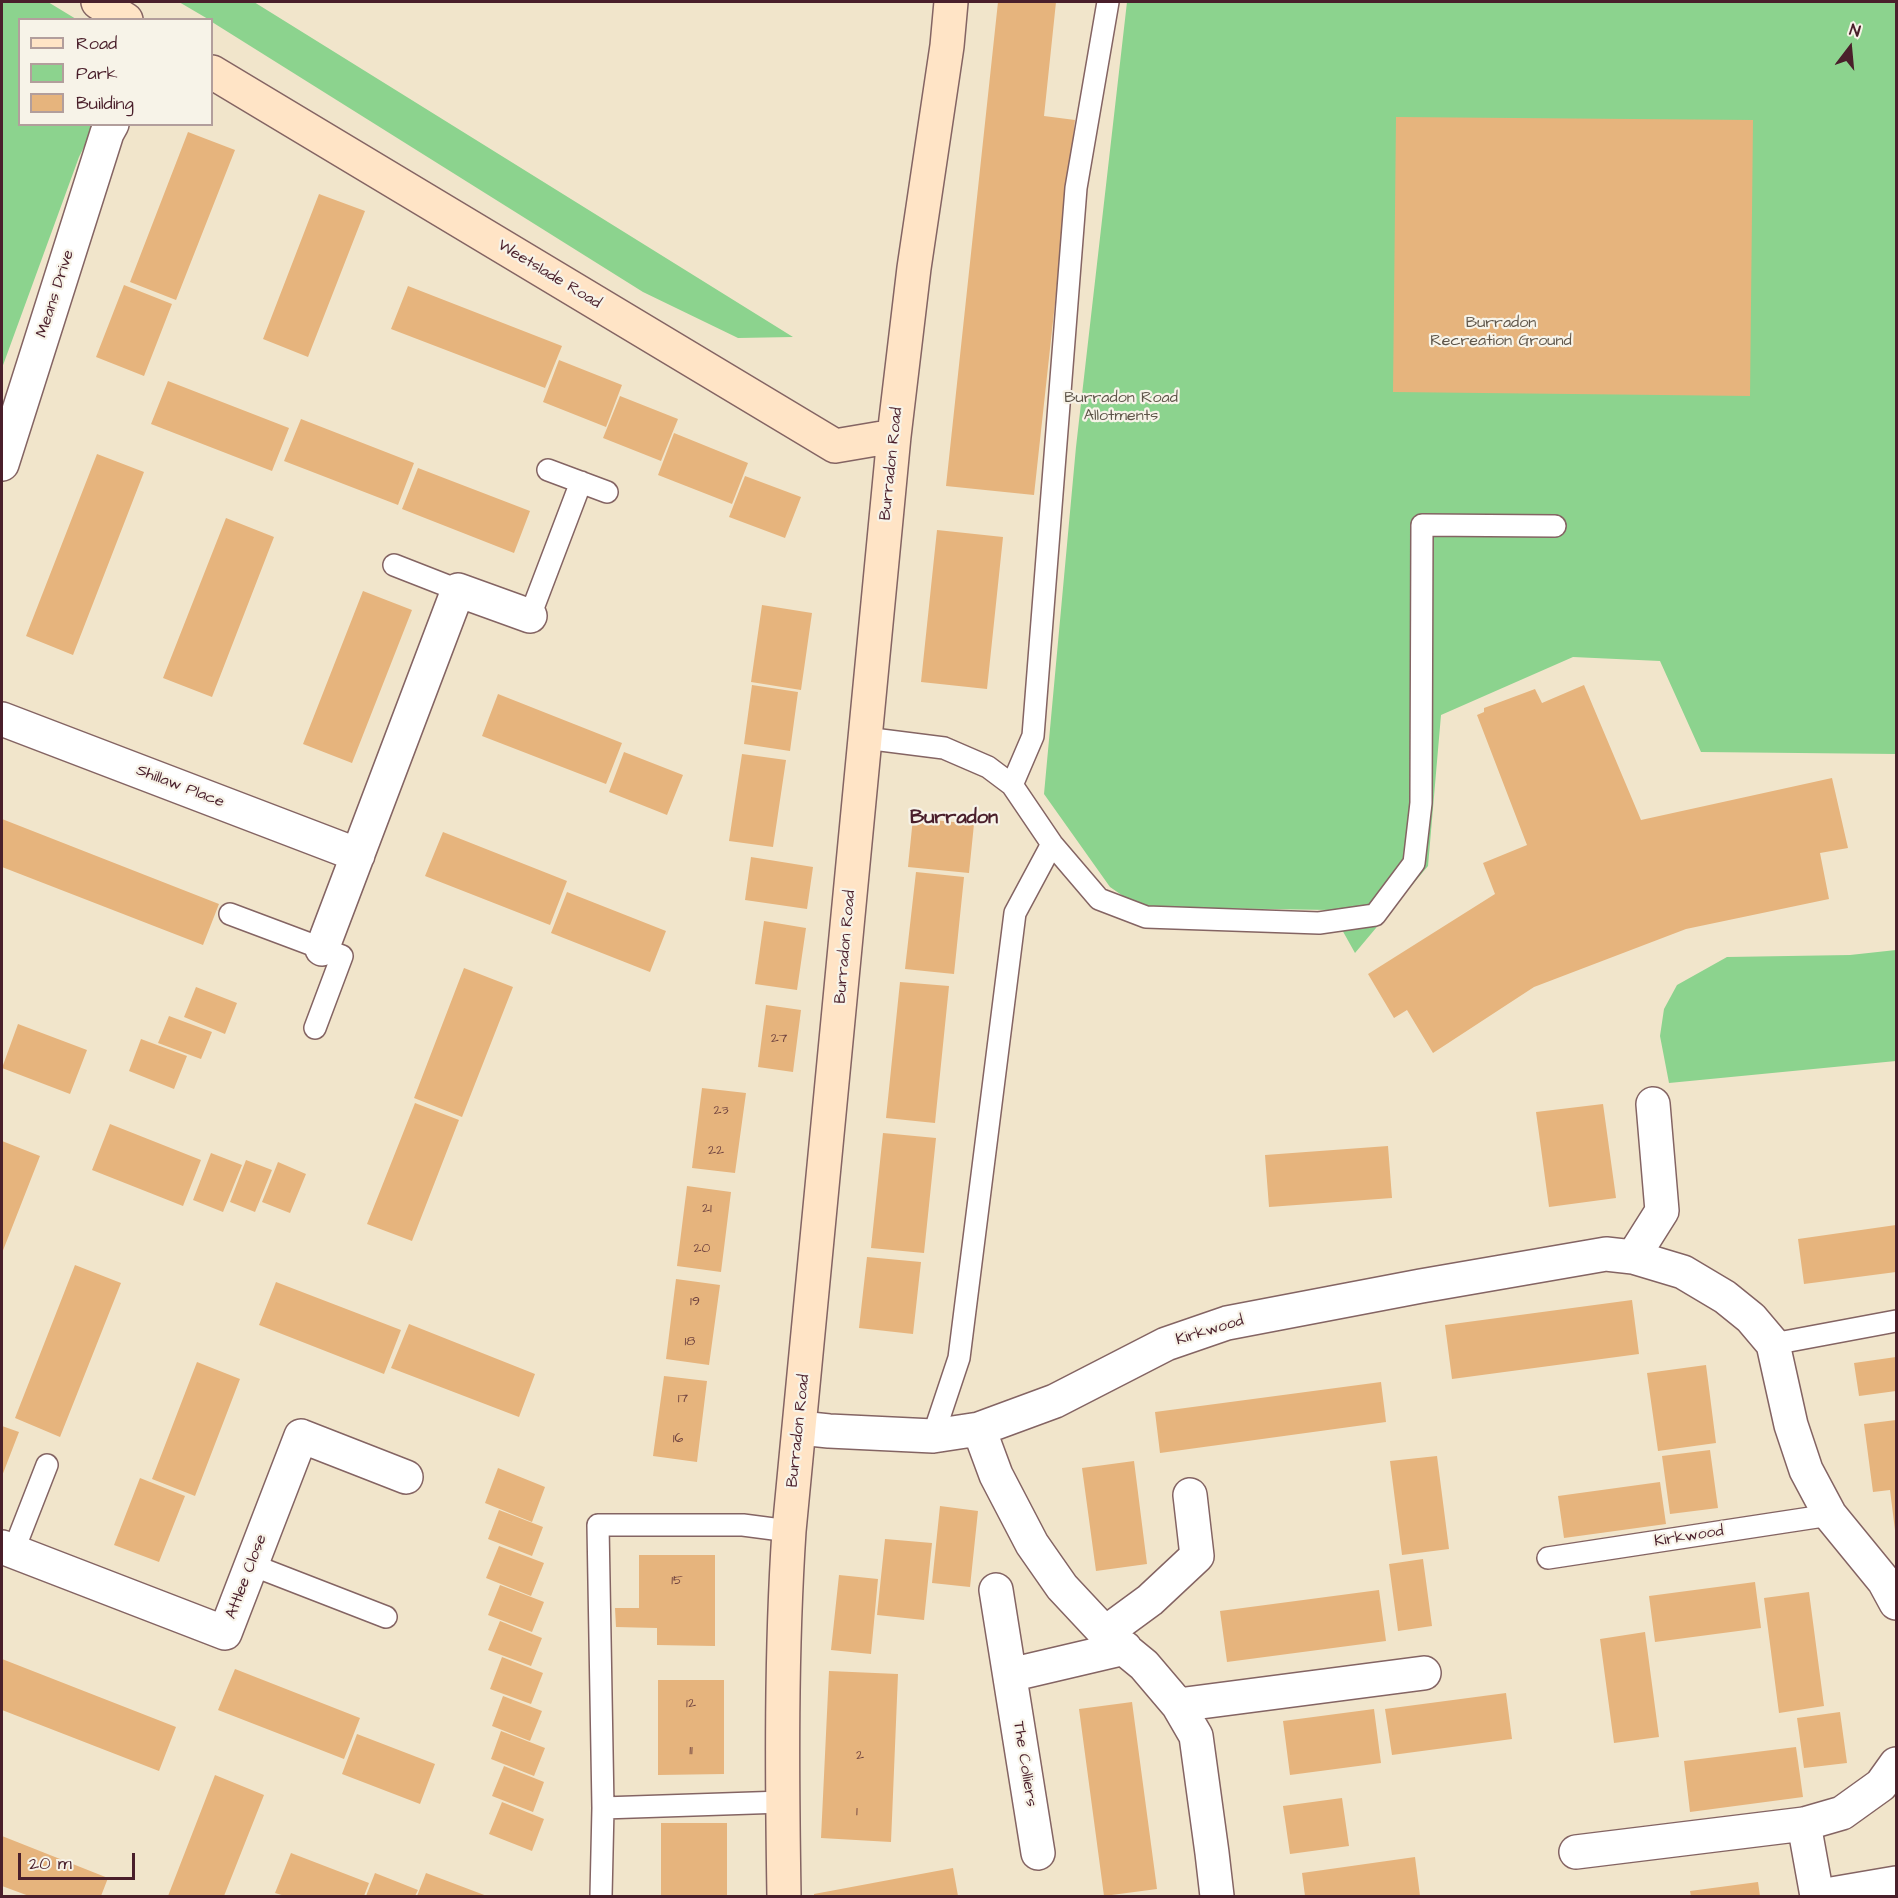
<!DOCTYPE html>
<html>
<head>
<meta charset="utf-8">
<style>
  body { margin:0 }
  #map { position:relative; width:1898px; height:1898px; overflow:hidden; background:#f1e5cb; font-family:"Architects Daughter",sans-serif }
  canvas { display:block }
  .frame { position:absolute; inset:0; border:3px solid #4a1f2b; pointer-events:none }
  .legend { position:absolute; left:18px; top:18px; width:195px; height:108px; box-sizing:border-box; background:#f7f3e8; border:2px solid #b29e9c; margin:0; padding:8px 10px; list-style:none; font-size:18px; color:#4a1f2b }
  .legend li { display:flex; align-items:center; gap:12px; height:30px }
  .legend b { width:30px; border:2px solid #b29e9c }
  .north { position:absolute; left:1820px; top:18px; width:60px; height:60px; -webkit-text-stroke:4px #f7f3e8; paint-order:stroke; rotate:16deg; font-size:16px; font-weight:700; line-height:24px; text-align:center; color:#4a1f2b }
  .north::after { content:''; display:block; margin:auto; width:21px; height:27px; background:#4a1f2b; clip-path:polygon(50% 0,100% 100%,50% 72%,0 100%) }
  .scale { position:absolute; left:18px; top:1853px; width:117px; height:27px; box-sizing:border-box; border:3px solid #4a1f2b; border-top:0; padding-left:8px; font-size:18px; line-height:21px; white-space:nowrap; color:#4a1f2b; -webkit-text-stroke:4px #f7f3e8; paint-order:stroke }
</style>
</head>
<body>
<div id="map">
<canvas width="1898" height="1898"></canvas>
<div class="frame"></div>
<ul class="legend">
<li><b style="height:8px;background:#ffe4c6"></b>Road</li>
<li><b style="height:16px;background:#8cd38e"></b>Park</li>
<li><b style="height:16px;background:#e6b47d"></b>Building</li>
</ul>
<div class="north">N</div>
<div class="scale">20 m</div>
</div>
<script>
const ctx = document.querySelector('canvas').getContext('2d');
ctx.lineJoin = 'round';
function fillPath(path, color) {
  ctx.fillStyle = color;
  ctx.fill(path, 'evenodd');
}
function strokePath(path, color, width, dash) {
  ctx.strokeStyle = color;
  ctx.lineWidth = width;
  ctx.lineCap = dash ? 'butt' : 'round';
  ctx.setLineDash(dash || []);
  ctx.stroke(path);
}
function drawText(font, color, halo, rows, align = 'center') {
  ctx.font = font + ' "Architects Daughter",sans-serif';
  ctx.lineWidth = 4.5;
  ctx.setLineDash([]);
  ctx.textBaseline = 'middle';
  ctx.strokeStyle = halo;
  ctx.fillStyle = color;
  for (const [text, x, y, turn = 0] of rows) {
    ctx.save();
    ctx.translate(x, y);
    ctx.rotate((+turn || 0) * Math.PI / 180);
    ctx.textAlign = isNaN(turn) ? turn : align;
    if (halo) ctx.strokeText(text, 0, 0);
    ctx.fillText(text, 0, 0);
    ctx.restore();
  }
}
const green = new Path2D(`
  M 2,2 L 48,2 L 76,19 L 20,20 L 20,124 L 95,125 L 79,157 L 2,368 Z
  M 179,2 L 254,2 L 793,337 L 738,338 L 643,292 L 212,22 L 212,20 L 208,19 Z
  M 1127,2 L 1896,2 L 1896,754 L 1701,752 L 1660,661 L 1573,657 L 1441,715 L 1428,866 L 1355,953 L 1331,910 L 1139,907 L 1110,887 L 1044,794 L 1076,447 Z
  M 1896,950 L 1896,1061 L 1669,1083 L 1660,1036 L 1664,1009 L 1677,985 L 1727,957 L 1850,955 Z`);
const building = new Path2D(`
  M 998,2 L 1056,2 L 1044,116 L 1075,120 L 1034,495 L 946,486 Z
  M 1396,117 L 1753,120 L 1750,396 L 1393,392 Z
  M 188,132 L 235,150 L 176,300 L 130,282 Z
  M 319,194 L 365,211 L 308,357 L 263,339 Z
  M 124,285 L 172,304 L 144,376 L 96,357 Z
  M 408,286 L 562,346 L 545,388 L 391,329 Z
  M 559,360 L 622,385 L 606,427 L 543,402 Z
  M 168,381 L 289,428 L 272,471 L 151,424 Z
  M 620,396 L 678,419 L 661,461 L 603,438 Z
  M 301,419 L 414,463 L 398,505 L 284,461 Z
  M 674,433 L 748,463 L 732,504 L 658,475 Z
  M 97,454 L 144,472 L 73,655 L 26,636 Z
  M 418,468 L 530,511 L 514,553 L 402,509 Z
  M 745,476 L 801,497 L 785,538 L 729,517 Z
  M 226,518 L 274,537 L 212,697 L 163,678 Z
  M 937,530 L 1003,537 L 987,689 L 921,682 Z
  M 363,591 L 412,610 L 352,763 L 303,744 Z
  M 762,605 L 812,613 L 801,690 L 751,682 Z
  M 752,685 L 798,692 L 790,751 L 744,744 Z
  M 1584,685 L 1641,820 L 1832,778 L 1848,848 L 1820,853 L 1829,899 L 1686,929 L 1534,987 L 1433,1053 L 1407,1010 L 1394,1018 L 1368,974 L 1495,894 L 1483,863 L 1527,845 L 1477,715 L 1484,712 L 1484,708 L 1535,689 L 1542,703 Z
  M 498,694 L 622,743 L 606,784 L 482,736 Z
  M 624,752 L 683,775 L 667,815 L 609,792 Z
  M 742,754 L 786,760 L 773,847 L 729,841 Z
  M 913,818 L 974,824 L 969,873 L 908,867 Z
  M 2,819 L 219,904 L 203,945 L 2,867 Z
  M 443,832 L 567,881 L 550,925 L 425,876 Z
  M 751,857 L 813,867 L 807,909 L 745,900 Z
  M 916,872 L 964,877 L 954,974 L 905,969 Z
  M 567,892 L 666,931 L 650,972 L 551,933 Z
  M 764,921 L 806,928 L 797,990 L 755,984 Z
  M 464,968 L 513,987 L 462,1117 L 414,1098 Z
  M 900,982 L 949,986 L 935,1123 L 886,1118 Z
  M 196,987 L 237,1003 L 225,1034 L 184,1017 Z
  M 766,1005 L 801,1010 L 793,1072 L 758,1067 Z
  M 169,1016 L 212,1032 L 201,1059 L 158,1043 Z
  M 18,1024 L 87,1050 L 70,1094 L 2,1068 Z
  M 141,1039 L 187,1056 L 174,1089 L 129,1071 Z
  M 702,1088 L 746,1093 L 735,1173 L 692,1168 Z
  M 415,1103 L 459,1120 L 412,1241 L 367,1224 Z
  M 1603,1104 L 1616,1198 L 1549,1207 L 1536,1112 Z
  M 110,1124 L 201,1160 L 183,1206 L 92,1170 Z
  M 883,1133 L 936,1138 L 924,1253 L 871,1248 Z
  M 2,1141 L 40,1156 L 2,1253 Z
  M 1388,1146 L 1392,1198 L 1269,1207 L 1265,1155 Z
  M 211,1153 L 242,1165 L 223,1212 L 193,1200 Z
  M 246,1160 L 272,1170 L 255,1212 L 230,1202 Z
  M 278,1162 L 306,1174 L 290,1213 L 262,1202 Z
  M 687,1186 L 731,1192 L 721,1272 L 677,1266 Z
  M 1896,1225 L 1896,1272 L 1804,1284 L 1798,1239 Z
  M 867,1257 L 921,1262 L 913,1334 L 859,1328 Z
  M 75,1265 L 121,1283 L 60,1437 L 15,1418 Z
  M 676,1279 L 720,1285 L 709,1365 L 666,1359 Z
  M 276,1282 L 401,1330 L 384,1374 L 259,1325 Z
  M 1632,1300 L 1639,1354 L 1452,1379 L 1445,1325 Z
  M 409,1324 L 535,1374 L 519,1417 L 391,1368 Z
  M 1896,1357 L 1896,1391 L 1859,1396 L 1854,1363 Z
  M 197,1362 L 240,1379 L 195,1496 L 152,1479 Z
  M 1706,1365 L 1716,1443 L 1658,1451 L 1647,1373 Z
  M 664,1376 L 707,1381 L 697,1462 L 653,1456 Z
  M 1381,1382 L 1386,1422 L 1160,1453 L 1155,1412 Z
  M 1896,1420 L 1896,1530 L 1895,1530 L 1890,1490 L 1873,1492 L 1864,1424 Z
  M 2,1426 L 19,1432 L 2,1476 Z
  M 1710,1450 L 1718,1508 L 1670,1514 L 1662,1456 Z
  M 1437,1456 L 1449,1549 L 1402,1555 L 1390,1461 Z
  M 1134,1461 L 1147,1564 L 1096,1571 L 1082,1468 Z
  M 498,1468 L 545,1487 L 532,1522 L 485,1503 Z
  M 140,1478 L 185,1496 L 159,1562 L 114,1545 Z
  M 1660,1482 L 1666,1524 L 1564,1538 L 1558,1496 Z
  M 940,1506 L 978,1511 L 970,1587 L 932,1583 Z
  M 499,1510 L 543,1527 L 532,1556 L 488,1539 Z
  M 885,1539 L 932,1543 L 924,1620 L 877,1615 Z
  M 499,1546 L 544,1563 L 531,1596 L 486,1578 Z
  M 639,1555 L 715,1555 L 715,1646 L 657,1645 L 657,1628 L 616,1627 L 615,1608 L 639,1608 Z
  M 1423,1559 L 1432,1626 L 1398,1631 L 1389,1564 Z
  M 839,1575 L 878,1579 L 871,1654 L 831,1650 Z
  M 1755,1582 L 1761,1628 L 1655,1642 L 1649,1596 Z
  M 500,1585 L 544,1602 L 532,1632 L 488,1615 Z
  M 1379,1590 L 1386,1641 L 1227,1662 L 1220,1611 Z
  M 1809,1592 L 1824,1706 L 1779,1713 L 1764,1598 Z
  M 500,1621 L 542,1638 L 531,1666 L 488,1650 Z
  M 1645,1632 L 1659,1737 L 1614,1743 L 1600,1639 Z
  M 502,1657 L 543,1673 L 531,1704 L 490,1689 Z
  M 2,1659 L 176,1727 L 159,1771 L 2,1710 Z
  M 235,1669 L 360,1718 L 344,1759 L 218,1710 Z
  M 829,1671 L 898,1674 L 891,1842 L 821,1838 Z
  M 658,1680 L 724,1680 L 724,1774 L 658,1775 Z
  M 1506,1693 L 1512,1739 L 1392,1755 L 1385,1709 Z
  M 503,1696 L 542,1711 L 530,1741 L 492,1726 Z
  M 1132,1702 L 1157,1889 L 1104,1896 L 1079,1709 Z
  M 1374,1709 L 1381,1763 L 1290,1775 L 1283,1721 Z
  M 1840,1712 L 1847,1763 L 1804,1768 L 1797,1718 Z
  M 501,1731 L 545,1748 L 534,1776 L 491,1759 Z
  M 357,1734 L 435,1764 L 420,1804 L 342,1774 Z
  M 1796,1747 L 1803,1797 L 1690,1812 L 1684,1761 Z
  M 504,1766 L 544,1782 L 533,1812 L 492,1796 Z
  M 215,1775 L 264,1795 L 224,1896 L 168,1896 Z
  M 1342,1798 L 1349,1846 L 1290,1854 L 1283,1806 Z
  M 502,1802 L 544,1819 L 532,1851 L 489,1834 Z
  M 661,1823 L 727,1823 L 727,1896 L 661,1896 Z
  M 2,1836 L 108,1878 L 101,1896 L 29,1896 L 2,1886 Z
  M 291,1853 L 369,1883 L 364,1896 L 285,1896 L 275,1893 Z
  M 1415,1857 L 1420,1896 L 1305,1896 L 1302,1873 Z
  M 953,1868 L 958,1896 L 814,1896 L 814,1894 Z
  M 375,1873 L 418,1890 L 415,1896 L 366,1896 Z
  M 426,1873 L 487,1896 L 417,1896 Z
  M 1758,1882 L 1760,1896 L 1691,1896 L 1690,1891 Z`);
const lane = new Path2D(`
  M 548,470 L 607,492
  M 394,565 L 458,590
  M 530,616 L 581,482
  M 865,738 L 944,748 L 988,767 L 1012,785 L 1052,844 L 1099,899 L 1146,917 L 1319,923 L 1375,915 L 1414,863 L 1421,803 L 1422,525 L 1555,526
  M 1012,785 L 1033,736 L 1076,188 L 1108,2
  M 230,914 L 342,956 L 315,1028
  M 1773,1344 L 1896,1321
  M 933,1436 L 959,1358 L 1015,913 L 1052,844
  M 13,1552 L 47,1465
  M 1548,1558 L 1830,1515
  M 252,1565 L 386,1617
  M 603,1808 L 783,1802
  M 601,1896 L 603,1808 L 598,1525 L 743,1525 L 789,1531`);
const street = new Path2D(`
  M 2,464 L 107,133 L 112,124
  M 2,719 L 358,855
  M 322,949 L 458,590 L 530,616
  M 1633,1257 L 1662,1211 L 1653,1104
  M 800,1428 L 829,1431 L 933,1436 L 979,1429 L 1055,1401 L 1166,1344 L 1227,1323 L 1421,1286 L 1606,1254 L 1633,1257 L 1683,1272 L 1725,1297 L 1751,1318 L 1773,1344 L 1791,1425 L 1806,1470 L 1830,1515 L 1884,1581 L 1896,1603
  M 979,1429 L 996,1475 L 1032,1544 L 1062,1587 L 1105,1633 L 1144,1665 L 1178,1705 L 1196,1736 L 1212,1853 L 1217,1896
  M 2,1547 L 225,1633 L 301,1436 L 406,1477
  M 996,1590 L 1038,1853
  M 1105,1633 L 1150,1600 L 1197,1556 L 1190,1495
  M 1010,1675 L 1125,1648
  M 1178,1705 L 1424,1673
  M 1804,1824 L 1817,1896
  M 1576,1852 L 1804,1824 L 1842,1813 L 1881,1785 L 1896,1764
  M 1820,1896 L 1896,1883`);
const secondary = new Path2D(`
  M 98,2 L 126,20
  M 212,72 L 835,446 L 894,436
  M 784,1896 C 782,1775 781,1653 789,1531 L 894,436 L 914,268 L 947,46 L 951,2`);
const numberNames = [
  ["27",779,1039],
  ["23",721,1111],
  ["22",716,1151],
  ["21",707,1209],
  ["20",702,1249],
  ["19",695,1302],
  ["18",690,1342],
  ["17",683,1399],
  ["16",678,1439],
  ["15",677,1581],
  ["12",691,1704],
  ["11",691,1751],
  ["2",860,1756],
  ["1",857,1812]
];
const streetNames = [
  ["Weetslade Road",549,275,31],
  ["Means Drive",56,294,-72],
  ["Burradon Road",892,464,-84],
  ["Shillaw Place",180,787,21],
  ["Burradon Road",846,947,-85],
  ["Kirkwood",1210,1331,-17],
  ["Burradon Road",799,1431,-84],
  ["Kirkwood",1689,1537,-9],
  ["Attlee Close",247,1577,-69],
  ["The Colliers",1024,1764,81]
];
const parkNames = [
  ["Burradon",1501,324],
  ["Recreation Ground",1501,342],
  ["Burradon Road",1121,399],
  ["Allotments",1121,417]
];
const quarterNames = [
  ["Burradon",954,819]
];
fillPath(green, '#8cd38e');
fillPath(building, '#e6b47d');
strokePath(lane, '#846463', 24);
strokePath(street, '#846463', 36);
strokePath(secondary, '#846463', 36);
strokePath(lane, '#fff', 21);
strokePath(street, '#fff', 33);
strokePath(secondary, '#ffe4c6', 33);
drawText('14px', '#714440', null, numberNames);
drawText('16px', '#4a1f2b', '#f7f3e8', streetNames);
drawText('16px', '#5e5549', '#f7f3e8', parkNames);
drawText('bold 20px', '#4a1f2b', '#f7f3e8', quarterNames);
</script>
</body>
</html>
